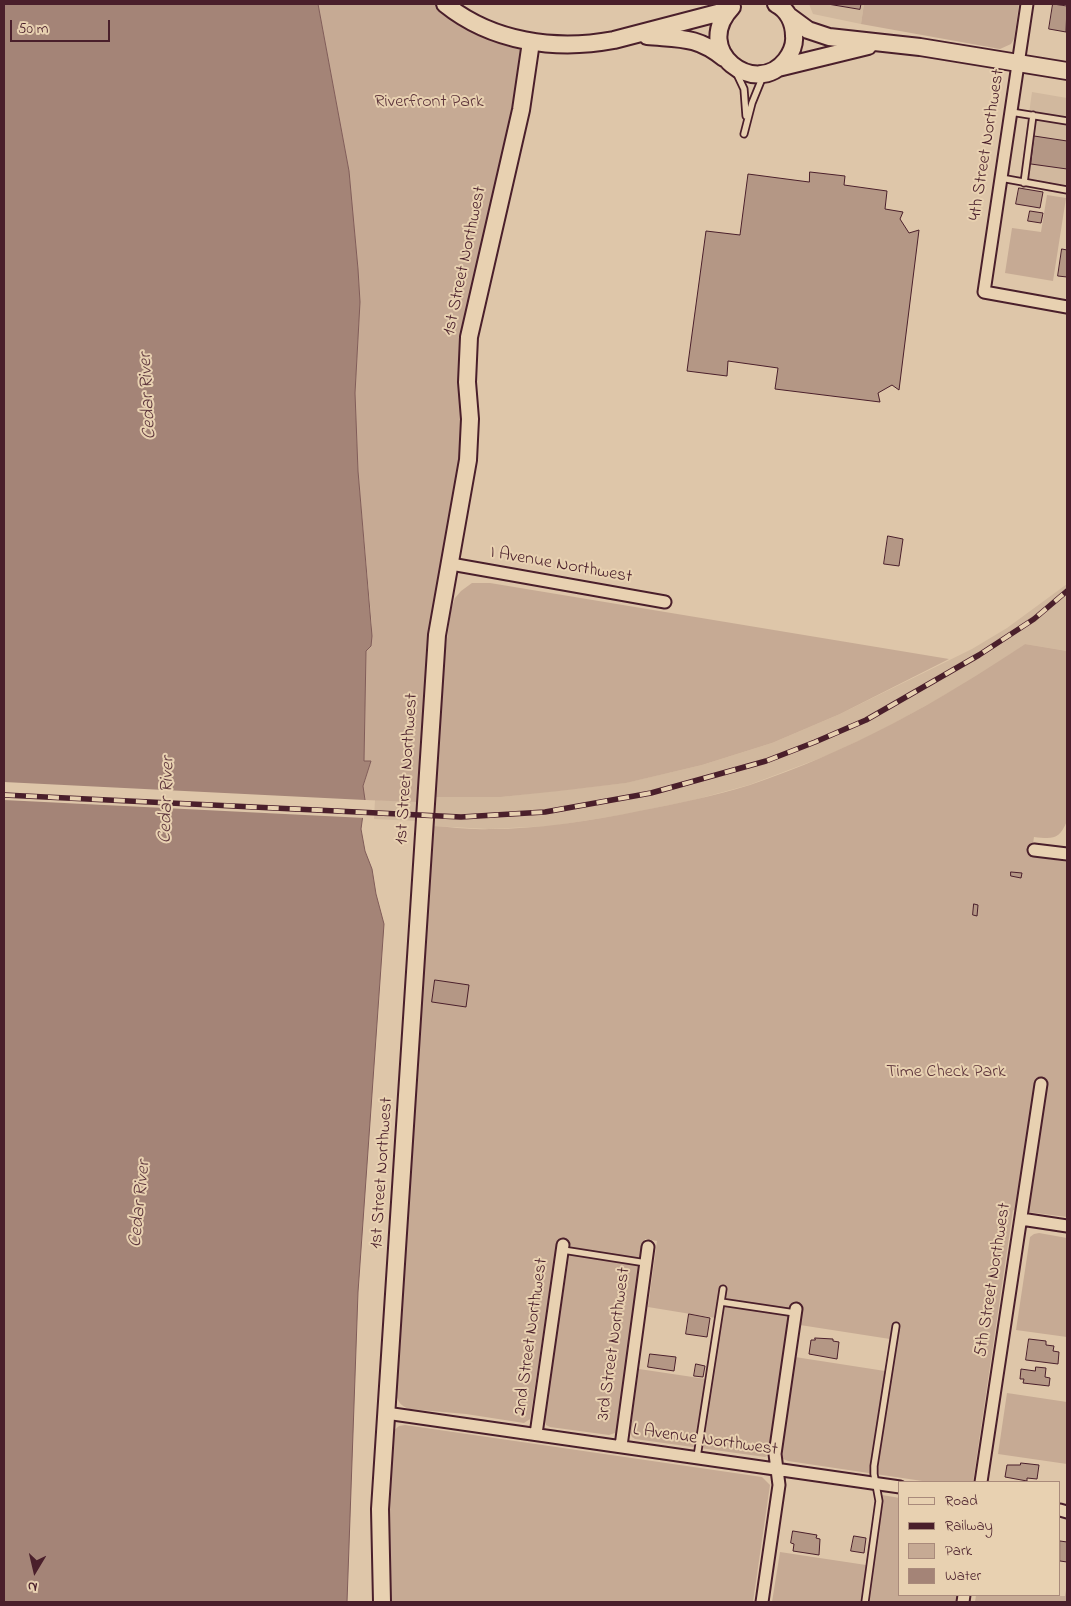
<!DOCTYPE html>
<html>
<head>
<meta charset="utf-8">
<style>
  body { margin:0 }
  #map { position:relative; width:1071px; height:1606px; overflow:hidden; background:#dec6a9; font-family:"Indie Flower",sans-serif }
  canvas { display:block }
  .frame { position:absolute; inset:0; border:5px solid #4a1f2b; pointer-events:none }
  .legend { position:absolute; left:898px; top:1481px; width:162px; height:115px; box-sizing:border-box; background:#e8d1b1; border:1px solid #a98a7b; margin:0; padding:6px 9px; list-style:none; font-size:15px; color:#4a1f2b }
  .legend li { display:flex; align-items:center; gap:10px; height:25px }
  .legend b { width:25px; border:1px solid #a98a7b }
  .north { position:absolute; left:10px; top:1546px; width:50px; height:50px; -webkit-text-stroke:4px #e8d1b1; paint-order:stroke; rotate:189deg; font-size:14px; font-weight:700; line-height:20px; text-align:center; color:#4a1f2b }
  .north::after { content:''; display:block; margin:auto; width:18px; height:22px; background:#4a1f2b; clip-path:polygon(50% 0,100% 100%,50% 72%,0 100%) }
  .scale { position:absolute; left:10px; top:20px; width:100px; height:22px; box-sizing:border-box; border:2px solid #4a1f2b; border-top:0; padding-left:6px; font-size:15px; line-height:18px; white-space:nowrap; color:#4a1f2b; -webkit-text-stroke:4px #e8d1b1; paint-order:stroke }
</style>
</head>
<body>
<div id="map">
<canvas width="1071" height="1606"></canvas>
<div class="frame"></div>
<ul class="legend">
<li><b style="height:6px;background:#e8d1b1"></b>Road</li>
<li><b style="height:6px;background:#4a1f2b"></b>Railway</li>
<li><b style="height:14px;background:#c6aa94"></b>Park</li>
<li><b style="height:14px;background:#a48477"></b>Water</li>
</ul>
<div class="north">N</div>
<div class="scale">50 m</div>
</div>
<script>
const ctx = document.querySelector('canvas').getContext('2d');
ctx.lineJoin = 'round';
function fillPath(path, color) {
  ctx.fillStyle = color;
  ctx.fill(path, 'evenodd');
}
function strokePath(path, color, width, dash) {
  ctx.strokeStyle = color;
  ctx.lineWidth = width;
  ctx.lineCap = dash ? 'butt' : 'round';
  ctx.setLineDash(dash || []);
  ctx.stroke(path);
}
function drawText(font, color, halo, rows, align = 'center') {
  ctx.font = font + ' "Indie Flower",sans-serif';
  ctx.lineWidth = 4;
  ctx.setLineDash([]);
  ctx.textBaseline = 'middle';
  ctx.strokeStyle = halo;
  ctx.fillStyle = color;
  for (const [text, x, y, turn = 0] of rows) {
    ctx.save();
    ctx.translate(x, y);
    ctx.rotate((+turn || 0) * Math.PI / 180);
    ctx.textAlign = isNaN(turn) ? turn : align;
    if (halo) ctx.strokeText(text, 0, 0);
    ctx.fillText(text, 0, 0);
    ctx.restore();
  }
}
const built = new Path2D(`
  M 809,4 L 864,4 L 861,24 L 813,14 Z
  M 1032,92 L 1067,98 L 1067,186 L 1020,178 Z
  M 1067,584 L 1067,651 L 1025,644 L 983,673 L 936,700 L 880,731 L 826,756 L 749,785 L 694,800 L 621,815 L 552,826 L 488,829 L 433,826 L 435,797 L 501,797 L 625,783 L 702,765 L 772,743 L 840,714 L 972,649 L 1007,628 Z
  M 375,800 L 417,802 L 416,821 L 374,819 Z`);
const green = new Path2D(`
  M 318,4 L 445,4 L 531,42 L 475,303 L 468,457 L 430,731 L 417,802 L 365,800 L 363,787 L 371,762 L 364,761 L 366,651 L 372,627 L 358,471 L 355,393 L 360,302 L 358,269 L 349,171 Z
  M 864,4 L 1019,4 L 1014,39 L 1011,44 L 1000,49 L 861,24 Z
  M 1047,195 L 1066,198 L 1053,281 L 1005,273 L 1012,228 L 1041,232 Z
  M 472,583 L 490,583 L 949,659 L 840,714 L 772,743 L 702,765 L 626,783 L 559,791 L 501,797 L 435,797 L 441,684 L 451,610 L 455,598 L 461,591 Z
  M 1025,644 L 1067,651 L 1067,821 C 1059,840 1053,839 1034,837 L 1031,856 L 1067,862 L 1067,1217 L 1013,1210 L 973,1482 L 929,1482 L 788,1461 L 783,1459 L 781,1449 L 795,1357 L 885,1371 L 890,1339 L 800,1325 L 802,1309 L 791,1307 L 768,1455 L 765,1457 L 635,1439 L 632,1437 L 630,1432 L 639,1369 L 706,1379 L 715,1318 L 648,1307 L 657,1241 L 645,1239 L 617,1428 L 615,1433 L 609,1435 L 550,1427 L 546,1425 L 544,1416 L 571,1245 L 557,1242 L 530,1419 L 524,1423 L 466,1414 L 409,1409 C 401,1406 398,1402 396,1394 L 433,826 C 451,827 471,830 489,829 C 540,829 590,821 639,811 C 676,804 714,796 750,785 C 848,752 939,702 1025,644 Z
  M 1039,1233 L 1067,1238 L 1067,1337 L 1016,1330 L 1030,1237 L 1034,1234 Z
  M 1007,1393 L 1067,1402 L 1067,1464 L 998,1454 Z
  M 405,1425 L 762,1477 L 770,1485 L 753,1602 L 391,1602 L 387,1527 L 392,1432 L 399,1426 Z
  M 876,1494 L 900,1498 L 900,1595 L 957,1595 L 956,1602 L 772,1602 L 780,1552 L 866,1565 Z
  M 1067,1584 L 1067,1602 L 975,1602 L 976,1595 L 1065,1596 Z`);
const water = new Path2D(`
  M 4,4 L 318,4 L 349,171 L 358,269 L 360,302 L 355,393 L 358,471 L 372,636 L 371,646 L 366,651 L 364,761 L 371,761 L 363,786 L 365,800 L 361,829 L 365,851 L 372,869 L 376,894 L 384,924 L 358,1292 L 347,1602 L 4,1602 Z`);
const pier = new Path2D(`
  M 4,782 L 365,800 L 367,800 L 365,818 L 4,800 Z`);
const building = new Path2D(`
  M 828,4 L 861,4 L 860,9 Z
  M 1053,4 L 1067,6 L 1066,32 L 1049,29 Z
  M 1034,136 L 1067,141 L 1067,169 L 1031,164 Z
  M 810,172 L 845,176 L 844,185 L 887,191 L 885,209 L 903,212 L 900,219 L 909,233 L 919,230 L 899,390 L 892,385 L 878,393 L 880,402 L 775,389 L 778,368 L 728,361 L 727,376 L 687,371 L 706,231 L 740,235 L 748,174 L 809,182 Z
  M 1019,188 L 1043,192 L 1040,208 L 1016,204 Z
  M 1030,211 L 1043,213 L 1041,223 L 1028,221 Z
  M 1062,249 L 1067,250 L 1067,277 L 1058,276 Z
  M 888,536 L 903,539 L 899,566 L 884,564 Z
  M 1011,872 L 1022,873 L 1021,878 L 1011,876 Z
  M 974,904 L 978,905 L 977,916 L 973,915 Z
  M 435,980 L 469,985 L 466,1007 L 432,1002 Z
  M 689,1314 L 710,1318 L 707,1337 L 686,1334 Z
  M 815,1338 L 833,1339 L 833,1341 L 839,1342 L 837,1359 L 809,1354 L 811,1340 L 815,1340 Z
  M 1029,1339 L 1046,1341 L 1046,1345 L 1054,1346 L 1053,1351 L 1059,1352 L 1058,1364 L 1026,1360 Z
  M 650,1354 L 676,1357 L 674,1371 L 648,1367 Z
  M 696,1364 L 705,1366 L 703,1377 L 694,1376 Z
  M 1036,1367 L 1046,1368 L 1045,1377 L 1050,1378 L 1049,1386 L 1023,1383 L 1024,1379 L 1020,1379 L 1021,1369 L 1035,1371 Z
  M 1021,1463 L 1039,1465 L 1037,1479 L 1027,1478 L 1027,1481 L 1005,1477 L 1007,1465 L 1020,1465 Z
  M 793,1531 L 817,1535 L 816,1538 L 820,1539 L 819,1555 L 793,1551 L 794,1544 L 791,1543 Z
  M 854,1536 L 866,1538 L 864,1553 L 851,1551 Z
  M 1060,1541 L 1067,1542 L 1067,1562 L 1060,1561 Z`);
const lane = new Path2D(`
  M 736,72 L 744,89 L 746,116
  M 1011,112 L 1067,121
  M 744,134 L 752,103 L 763,76
  M 1001,178 L 1067,190
  M 1024,183 L 1033,115
  M 563,1250 L 646,1263
  M 721,1302 L 795,1313
  M 697,1457 L 723,1289
  M 865,1602 L 879,1501 L 874,1474 L 874,1466 L 896,1326`);
const street = new Path2D(`
  M 1027,4 L 984,292 L 1067,307
  M 451,564 L 665,602
  M 1034,850 L 1067,854
  M 1021,1219 L 1067,1226
  M 386,1413 L 900,1487
  M 536,1434 L 563,1245
  M 621,1446 L 648,1247
  M 981,1482 L 1041,1084
  M 1060,1510 L 1067,1512
  M 762,1602 L 779,1485 L 775,1454 L 796,1309
  M 963,1602 L 964,1595`);
const secondary = new Path2D(`
  M 445,4 C 492,42 555,51 614,40 L 729,10
  M 732,7 C 690,51 756,99 786,60 C 791,53 795,45 794,36 C 794,23 788,10 776,4
  M 789,16 L 808,30 L 829,37 L 920,47 L 1067,71
  M 647,36 C 680,39 697,36 724,58
  M 778,68 L 868,46
  M 382,1602 L 380,1509 L 437,635 L 468,460 L 470,419 L 467,382 L 469,337 L 521,110 L 531,42`);
const rail = new Path2D(`
  M 4,795 L 461,817 L 545,812 L 651,793 L 766,761 L 815,742 L 866,720 L 979,655 L 1034,619 L 1067,591`);
const parkNames = [
  ["Riverfront Park",429,103],
  ["Time Check Park",946,1073]
];
const streetNames = [
  ["4th Street Northwest",988,145,-81],
  ["1st Street Northwest",466,261,-78],
  ["I Avenue Northwest",561,566,10],
  ["1st Street Northwest",408,769,-86],
  ["1st Street Northwest",383,1173,-86],
  ["5th Street Northwest",994,1280,-81],
  ["2nd Street Northwest",532,1337,-82],
  ["3rd Street Northwest",615,1344,-82],
  ["L Avenue Northwest",705,1441,8]
];
const waterNames = [
  ["Cedar River",149,396,-93],
  ["Cedar River",168,800,-88],
  ["Cedar River",141,1204,-84]
];
fillPath(built, '#d1b89e');
fillPath(green, '#c6aa94');
fillPath(water, '#a48477');
strokePath(water, '#805c59', 1);
fillPath(pier, '#dec6a9');
fillPath(building, '#b49785');
strokePath(building, '#4a1f2b', 1);
strokePath(lane, '#4a1f2b', 9);
strokePath(street, '#4a1f2b', 15);
strokePath(secondary, '#4a1f2b', 20);
strokePath(lane, '#e8d1b1', 5.5);
strokePath(street, '#e8d1b1', 11);
strokePath(secondary, '#e8d1b1', 16);
strokePath(rail, '#4a1f2b', 5.5);
strokePath(rail, '#e8d1b1', 4, [11]);
drawText('18px', '#5d343b', '#e8d1b1', parkNames);
drawText('18px', '#4a1f2b', '#e8d1b1', streetNames);
drawText('italic 19px', '#60383e', '#e8d1b1', waterNames);
</script>
</body>
</html>
